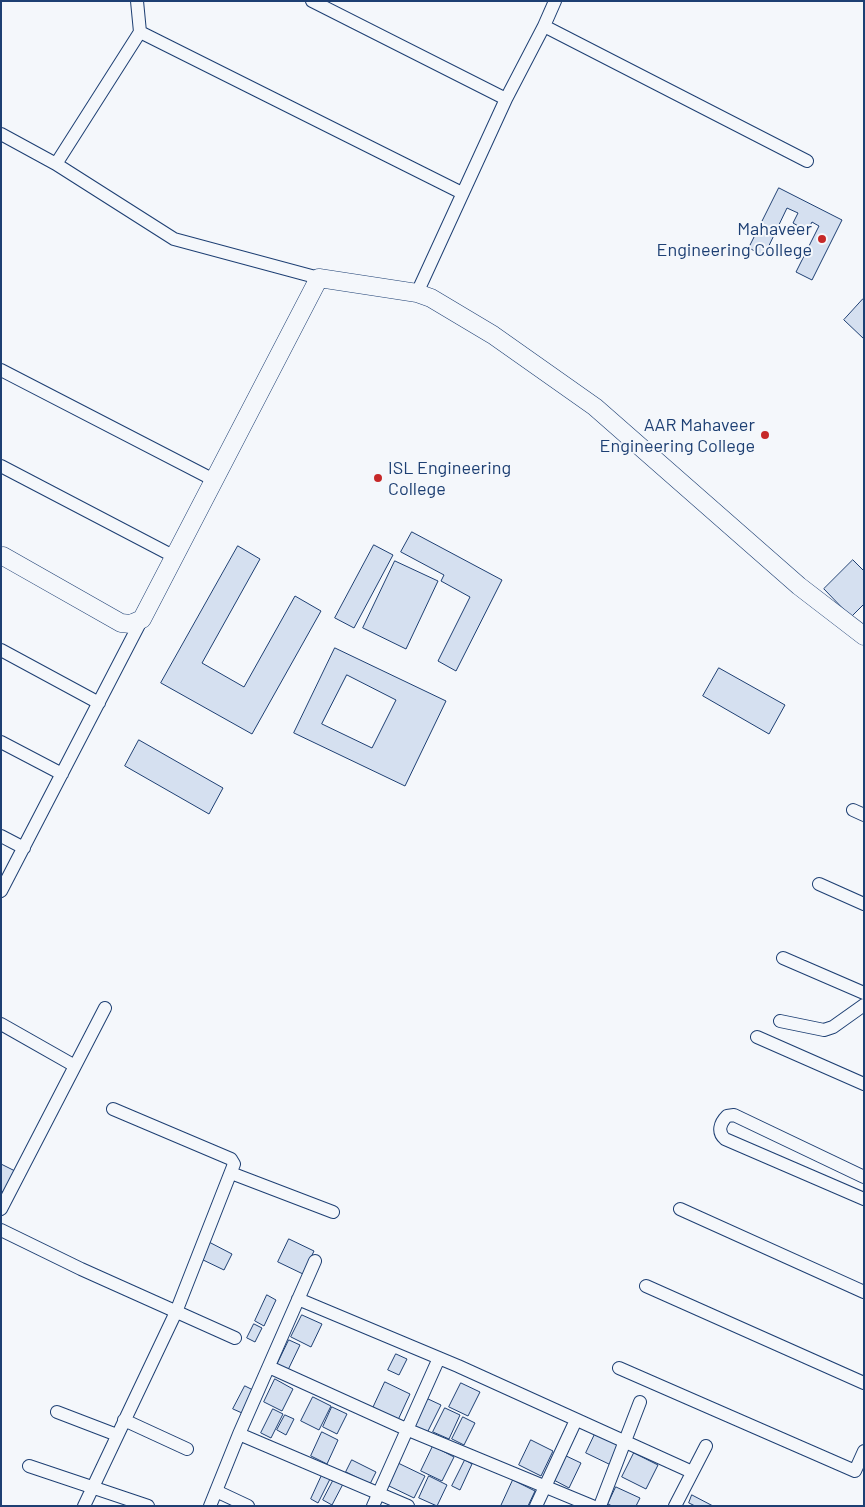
<!DOCTYPE html>
<html>
<head>
<meta charset="utf-8">
<style>
  body { margin:0 }
  #map { position:relative; width:865px; height:1507px; overflow:hidden; background:#f4f7fb; font-family:Barlow,sans-serif }
  canvas { display:block }
  .frame { position:absolute; inset:0; border:2px solid #1d3f73; pointer-events:none }
</style>
</head>
<body>
<div id="map">
<canvas width="865" height="1507"></canvas>
<div class="frame"></div>
</div>
<script>
const ctx = document.querySelector('canvas').getContext('2d');
ctx.lineJoin = 'round';
function fillPath(path, color) {
  ctx.fillStyle = color;
  ctx.fill(path, 'evenodd');
}
function strokePath(path, color, width, dash) {
  ctx.strokeStyle = color;
  ctx.lineWidth = width;
  ctx.lineCap = dash ? 'butt' : 'round';
  ctx.setLineDash(dash || []);
  ctx.stroke(path);
}
function drawText(font, color, halo, rows, align = 'center') {
  ctx.font = font + ' Barlow,sans-serif';
  ctx.lineWidth = 4;
  ctx.setLineDash([]);
  ctx.textBaseline = 'middle';
  ctx.strokeStyle = halo;
  ctx.fillStyle = color;
  for (const [text, x, y, turn = 0] of rows) {
    ctx.save();
    ctx.translate(x, y);
    ctx.rotate((+turn || 0) * Math.PI / 180);
    ctx.textAlign = isNaN(turn) ? turn : align;
    if (halo) ctx.strokeText(text, 0, 0);
    ctx.fillText(text, 0, 0);
    ctx.restore();
  }
}
const building = new Path2D(`
  M 779,188 L 842,220 L 812,280 L 796,272 L 819,226 L 812,222 L 807,231 L 793,223 L 798,213 L 787,208 L 764,256 L 749,248 Z
  M 863,299 L 864,299 L 864,339 L 844,320 Z
  M 412,532 L 502,580 L 456,671 L 438,661 L 470,597 L 441,581 L 444,575 L 401,552 Z
  M 374,545 L 393,555 L 354,628 L 335,618 Z
  M 238,546 L 260,559 L 202,663 L 244,687 L 295,596 L 321,611 L 252,734 L 161,683 Z
  M 853,560 L 864,571 L 864,604 L 851,617 L 824,589 Z
  M 395,561 L 438,581 L 406,649 L 363,628 Z
  M 335,648 L 446,701 L 405,786 L 294,733 ZM 347,675 L 396,700 L 372,748 L 322,724 Z
  M 719,668 L 785,705 L 769,734 L 703,696 Z
  M 139,740 L 223,788 L 209,814 L 125,766 Z
  M 1,1164 L 15,1171 L 5,1193 L 1,1191 Z
  M 289,1239 L 314,1251 L 303,1274 L 278,1262 Z
  M 207,1241 L 232,1254 L 224,1270 L 199,1258 Z
  M 267,1295 L 276,1300 L 264,1326 L 255,1321 Z
  M 302,1315 L 322,1324 L 311,1347 L 291,1337 Z
  M 254,1324 L 262,1328 L 255,1342 L 247,1338 Z
  M 289,1340 L 300,1345 L 287,1372 L 276,1367 Z
  M 396,1354 L 407,1359 L 399,1375 L 388,1370 Z
  M 275,1379 L 293,1389 L 282,1411 L 264,1402 Z
  M 385,1382 L 410,1394 L 398,1420 L 373,1408 Z
  M 461,1383 L 480,1392 L 468,1416 L 449,1407 Z
  M 245,1386 L 253,1390 L 242,1413 L 233,1409 Z
  M 313,1397 L 331,1406 L 319,1430 L 301,1421 Z
  M 426,1398 L 441,1405 L 427,1433 L 412,1426 Z
  M 332,1407 L 347,1414 L 337,1434 L 323,1427 Z
  M 445,1408 L 460,1415 L 449,1439 L 433,1432 Z
  M 273,1409 L 283,1414 L 271,1438 L 261,1433 Z
  M 285,1415 L 294,1419 L 286,1435 L 277,1430 Z
  M 463,1417 L 475,1423 L 464,1445 L 452,1439 Z
  M 322,1432 L 338,1440 L 327,1464 L 311,1456 Z
  M 595,1434 L 622,1447 L 613,1466 L 586,1453 Z
  M 531,1440 L 553,1451 L 541,1476 L 519,1465 Z
  M 433,1446 L 454,1457 L 442,1481 L 421,1471 Z
  M 634,1453 L 658,1465 L 646,1489 L 622,1477 Z
  M 562,1454 L 581,1463 L 569,1488 L 550,1478 Z
  M 352,1460 L 376,1472 L 370,1484 L 346,1472 Z
  M 465,1460 L 472,1464 L 460,1490 L 452,1486 Z
  M 398,1463 L 425,1476 L 414,1498 L 387,1485 Z
  M 322,1475 L 330,1479 L 318,1503 L 311,1499 Z
  M 429,1476 L 447,1485 L 437,1506 L 419,1498 Z
  M 334,1479 L 343,1484 L 332,1505 L 323,1500 Z
  M 513,1480 L 535,1491 L 528,1506 L 501,1506 Z
  M 616,1487 L 640,1498 L 636,1506 L 612,1506 L 608,1504 Z
  M 692,1495 L 713,1506 L 695,1506 L 689,1503 Z`);
const street = new Path2D(`
  M 312,1 L 506,99
  M 544,26 L 555,1
  M 140,32 L 462,193
  M 1,134 L 56,164 L 174,239 L 319,278
  M 56,164 L 140,32 L 137,1
  M 417,293 L 506,99 L 544,26 L 807,161
  M 1,370 L 214,480
  M 1,466 L 175,557
  M 1,650 L 99,703
  M 1,742 L 62,774
  M 853,810 L 864,815
  M 1,836 L 24,848
  M 819,884 L 864,904
  M 1,891 L 142,619
  M 783,958 L 864,993
  M 780,1021 L 824,1030 L 833,1027 L 864,1005
  M 1,1024 L 75,1066
  M 757,1037 L 864,1084
  M 231,1173 L 333,1212
  M 864,1177 L 734,1115 L 727,1116 C 720,1123 717,1132 725,1139 L 864,1199
  M 1,1209 L 105,1008
  M 680,1209 L 864,1292
  M 1,1230 L 81,1269 L 235,1338
  M 315,1261 L 239,1434 L 408,1506
  M 646,1286 L 864,1383
  M 298,1299 L 458,1366 L 692,1472
  M 269,1367 L 406,1429 L 592,1506
  M 619,1368 L 855,1471 L 864,1451
  M 57,1412 L 117,1435
  M 124,1420 L 187,1449
  M 29,1466 L 148,1506
  M 216,1491 L 248,1506
  M 84,1506 L 176,1312 L 234,1164 L 231,1159 L 113,1109
  M 210,1506 L 239,1434
  M 373,1506 L 439,1358
  M 536,1506 L 576,1420
  M 600,1506 L 640,1402
  M 675,1506 L 706,1446`);
const secondary = new Path2D(`
  M 1,557 L 3,556 L 121,623 L 131,624 L 142,619 L 319,278 L 417,293 L 431,298 L 493,335 L 595,407 L 799,586 L 864,636`);
const markers = [
  [822,239,5,"#c62828"],
  [765,435,5,"#c62828"],
  [378,478,5,"#c62828"]
];
const poiNames = [
  ["Mahaveer",812,229],
  ["Engineering College",812,250],
  ["AAR Mahaveer",755,425],
  ["Engineering College",755,446],
  ["ISL Engineering",388,468,"left"],
  ["College",388,489,"left"]
];
fillPath(building, '#d5e0f0');
strokePath(building, '#1d3f73', 1);
strokePath(street, '#1d3f73', 14);
strokePath(secondary, '#1d3f73', 19);
strokePath(street, '#f4f7fb', 12);
strokePath(secondary, '#f4f7fb', 18);
for (const [x, y, r, color] of markers) {
  const dot = new Path2D();
  dot.arc(x, y, r, 0, 2 * Math.PI);
  ctx.fillStyle = color;
  ctx.fill(dot);
  strokePath(dot, '#f4f7fb', 2);
}
drawText('18px', '#1d3f73', '#f4f7fb', poiNames, 'right');
</script>
</body>
</html>
